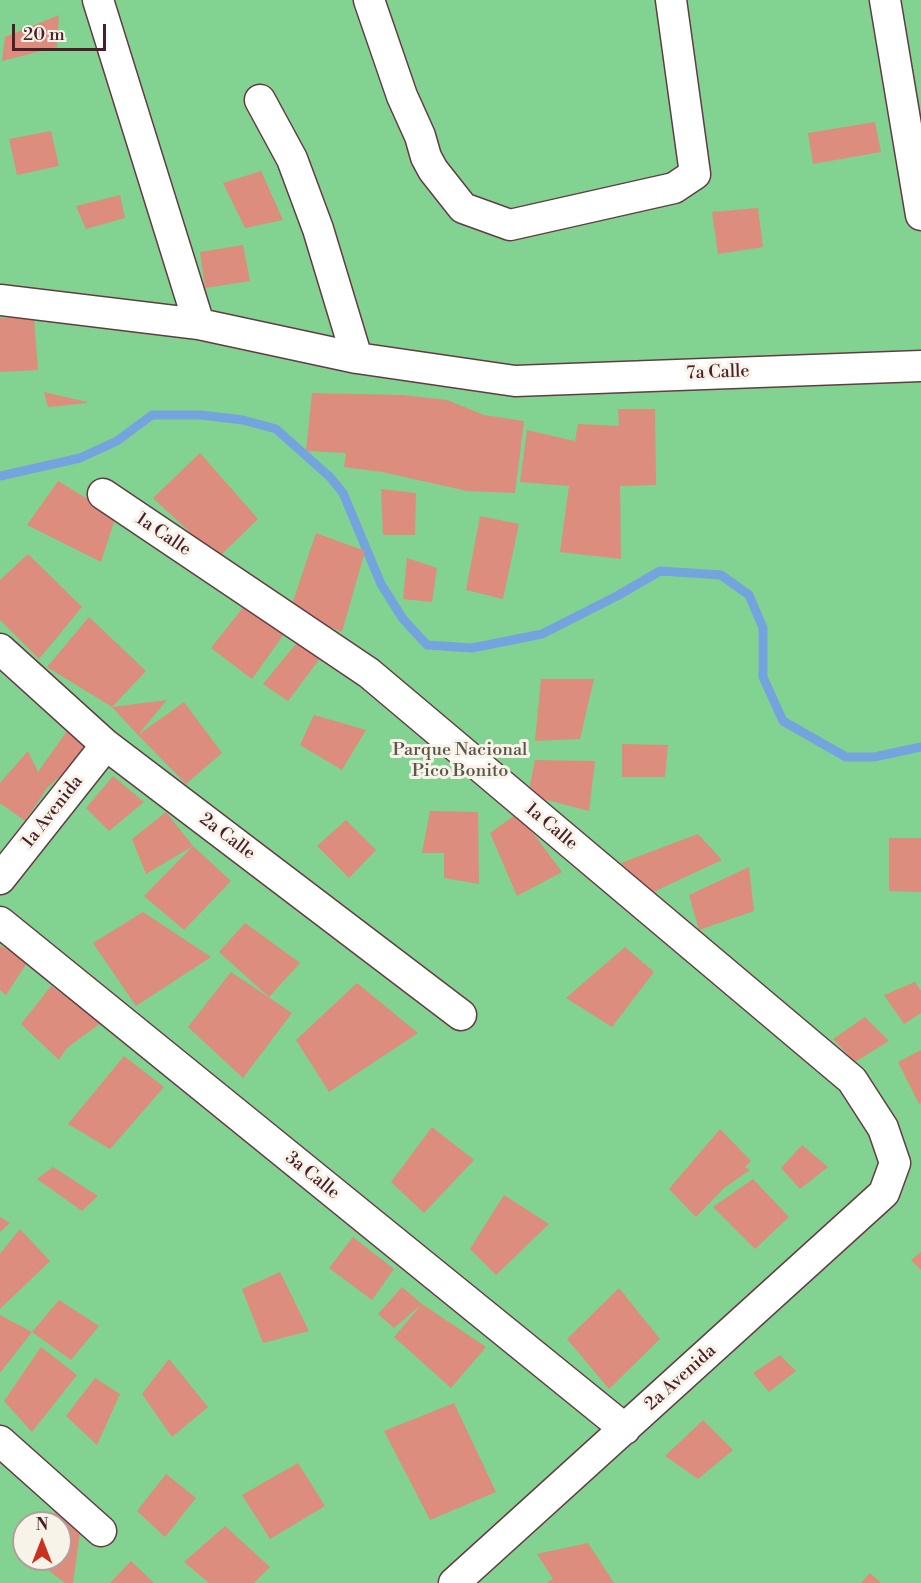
<!DOCTYPE html>
<html>
<head>
<meta charset="utf-8">
<style>
  body { margin:0 }
  #map { position:relative; width:921px; height:1583px; overflow:hidden; background:#eee1c2; font-family:"Libre Bodoni",serif }
  canvas { display:block }
  .north { position:absolute; left:12px; top:1511px; width:60px; height:60px; box-sizing:border-box; background:#f7f3e8; border:2px solid #b29e9c; border-radius:50%; rotate:0deg; font-size:16px; font-weight:700; line-height:24px; text-align:center; color:#4a1f2b }
  .north::after { content:''; display:block; margin:auto; width:21px; height:27px; background:#c8321e; clip-path:polygon(50% 0,100% 100%,50% 72%,0 100%) }
  .scale { position:absolute; left:12px; top:24px; width:94px; height:27px; box-sizing:border-box; border:3px solid #4a1f2b; border-top:0; padding-left:8px; font-size:18px; line-height:21px; white-space:nowrap; color:#4a1f2b; -webkit-text-stroke:4px #f7f3e8; paint-order:stroke }
</style>
</head>
<body>
<div id="map">
<canvas width="921" height="1583"></canvas>
<div class="north">N</div>
<div class="scale">20 m</div>
</div>
<script>
const ctx = document.querySelector('canvas').getContext('2d');
ctx.lineJoin = 'round';
function fillPath(path, color) {
  ctx.fillStyle = color;
  ctx.fill(path, 'evenodd');
}
function strokePath(path, color, width, dash) {
  ctx.strokeStyle = color;
  ctx.lineWidth = width;
  ctx.lineCap = dash ? 'butt' : 'round';
  ctx.setLineDash(dash || []);
  ctx.stroke(path);
}
function drawText(font, color, halo, rows, align = 'center') {
  ctx.font = font + ' "Libre Bodoni",serif';
  ctx.lineWidth = 6;
  ctx.setLineDash([]);
  ctx.textBaseline = 'middle';
  ctx.strokeStyle = halo;
  ctx.fillStyle = color;
  for (const [text, x, y, turn = 0] of rows) {
    ctx.save();
    ctx.translate(x, y);
    ctx.rotate((+turn || 0) * Math.PI / 180);
    ctx.textAlign = isNaN(turn) ? turn : align;
    if (halo) ctx.strokeText(text, 0, 0);
    ctx.fillText(text, 0, 0);
    ctx.restore();
  }
}
const green = new Path2D(`
  M 0,0 L 921,0 L 921,1583 L 0,1583 ZM 24,1523 L 60,1523 L 60,1559 L 24,1559 Z`);
const stream = new Path2D(`
  M 0,476 L 80,458 L 117,441 L 152,415 L 201,415 L 243,420 L 276,429 L 330,477 L 343,493 L 381,584 L 403,619 L 427,645 L 472,648 L 542,634 L 617,596 L 660,571 L 721,575 L 749,595 L 763,628 L 763,677 L 783,721 L 846,757 L 874,757 L 921,747`);
const building = new Path2D(`
  M 59,15 L 57,47 L 2,61 L 5,37 Z
  M 875,122 L 881,152 L 813,164 L 808,133 Z
  M 51,131 L 59,166 L 17,175 L 9,139 Z
  M 261,171 L 283,220 L 245,228 L 223,183 Z
  M 120,195 L 125,218 L 86,229 L 76,206 Z
  M 758,208 L 763,247 L 718,254 L 712,212 Z
  M 243,245 L 250,281 L 205,288 L 200,252 Z
  M 0,318 L 34,318 L 38,370 L 0,372 Z
  M 44,392 L 87,402 L 87,403 L 48,407 Z
  M 312,393 L 403,395 L 447,400 L 484,415 L 524,421 L 515,493 L 467,491 L 382,472 L 344,467 L 346,453 L 306,451 Z
  M 618,409 L 655,409 L 656,485 L 620,486 L 621,559 L 560,552 L 569,486 L 520,482 L 527,430 L 575,441 L 578,424 L 619,426 Z
  M 200,453 L 258,519 L 218,558 L 153,498 Z
  M 58,481 L 116,516 L 101,562 L 27,525 Z
  M 381,489 L 416,493 L 415,535 L 383,535 Z
  M 480,516 L 519,524 L 503,599 L 466,590 Z
  M 316,533 L 365,551 L 342,632 L 290,610 Z
  M 28,554 L 82,607 L 39,659 L 0,620 L 0,580 Z
  M 407,558 L 437,568 L 432,602 L 403,599 Z
  M 248,601 L 284,634 L 252,679 L 211,648 Z
  M 89,617 L 146,671 L 112,707 L 167,700 L 138,735 L 112,707 L 47,667 Z
  M 300,639 L 321,657 L 288,701 L 263,684 Z
  M 541,679 L 594,679 L 580,739 L 535,741 Z
  M 184,702 L 222,753 L 186,784 L 138,735 Z
  M 314,715 L 366,730 L 342,770 L 300,745 Z
  M 67,731 L 93,746 L 47,788 L 25,821 L 0,803 L 0,783 L 28,751 L 38,772 Z
  M 622,744 L 668,745 L 665,777 L 622,777 Z
  M 535,760 L 595,761 L 589,811 L 528,795 Z
  M 113,776 L 144,802 L 109,831 L 86,808 Z
  M 430,811 L 478,812 L 479,884 L 444,878 L 444,853 L 422,853 Z
  M 166,812 L 193,846 L 146,874 L 132,839 Z
  M 518,813 L 562,872 L 517,896 L 490,833 Z
  M 346,820 L 376,850 L 349,878 L 317,846 Z
  M 698,834 L 722,860 L 651,893 L 621,863 Z
  M 889,838 L 921,838 L 921,892 L 889,891 Z
  M 193,846 L 231,881 L 184,930 L 144,896 Z
  M 749,867 L 754,911 L 699,930 L 689,895 Z
  M 143,912 L 211,957 L 136,1006 L 93,943 Z
  M 245,923 L 300,963 L 269,997 L 219,952 Z
  M 0,946 L 29,960 L 6,995 L 0,990 Z
  M 625,947 L 654,972 L 612,1027 L 566,998 Z
  M 231,972 L 292,1013 L 243,1078 L 188,1027 Z
  M 915,982 L 921,991 L 921,1013 L 904,1024 L 884,995 Z
  M 357,983 L 418,1033 L 329,1092 L 296,1040 Z
  M 51,986 L 102,1022 L 67,1048 L 59,1060 L 21,1024 Z
  M 865,1017 L 889,1041 L 855,1062 L 833,1039 Z
  M 921,1050 L 921,1103 L 919,1104 L 898,1062 Z
  M 124,1056 L 164,1087 L 110,1149 L 68,1124 Z
  M 432,1127 L 474,1160 L 424,1213 L 391,1182 Z
  M 720,1129 L 751,1161 L 745,1167 L 750,1170 L 724,1188 L 696,1217 L 669,1189 Z
  M 802,1145 L 828,1167 L 800,1189 L 781,1168 Z
  M 53,1167 L 98,1196 L 82,1211 L 37,1179 Z
  M 753,1179 L 789,1217 L 755,1249 L 713,1207 Z
  M 504,1195 L 549,1224 L 496,1275 L 470,1249 Z
  M 0,1217 L 10,1223 L 0,1232 Z
  M 20,1229 L 50,1261 L 0,1309 L 0,1254 Z
  M 353,1237 L 394,1269 L 372,1300 L 329,1268 Z
  M 921,1252 L 921,1270 L 911,1260 Z
  M 280,1272 L 309,1331 L 263,1343 L 242,1289 Z
  M 402,1287 L 422,1304 L 486,1347 L 451,1388 L 394,1337 L 422,1304 L 394,1328 L 378,1314 Z
  M 619,1288 L 660,1339 L 609,1389 L 567,1339 Z
  M 59,1300 L 99,1326 L 71,1360 L 32,1332 Z
  M 0,1315 L 32,1332 L 0,1373 Z
  M 41,1347 L 77,1375 L 32,1432 L 4,1401 Z
  M 780,1355 L 796,1371 L 769,1392 L 753,1373 Z
  M 169,1359 L 208,1407 L 172,1437 L 142,1394 Z
  M 95,1378 L 120,1394 L 97,1445 L 66,1416 Z
  M 454,1403 L 496,1492 L 430,1520 L 384,1431 Z
  M 703,1420 L 733,1450 L 698,1479 L 665,1456 Z
  M 298,1463 L 325,1506 L 270,1539 L 242,1495 Z
  M 166,1474 L 196,1498 L 165,1537 L 137,1511 Z
  M 58,1508 L 81,1525 L 73,1583 L 65,1583 L 34,1559 L 60,1559 L 60,1523 L 48,1523 Z
  M 225,1526 L 270,1567 L 254,1583 L 209,1583 L 184,1562 Z
  M 588,1543 L 614,1583 L 546,1583 L 553,1579 L 537,1554 Z
  M 131,1561 L 154,1583 L 110,1583 Z
  M 870,1573 L 881,1583 L 861,1583 Z`);
const minor = new Path2D(`
  M 98,0 L 199,324
  M 369,0 L 402,96 L 420,136 L 426,157 L 433,170 L 463,208 L 510,225 L 674,188 L 695,174 L 671,0
  M 885,0 L 921,215
  M 260,100 L 292,159 L 318,229 L 357,358
  M 0,300 L 199,324 L 357,358 L 515,381 L 921,366
  M 103,494 L 369,673 L 852,1080 L 883,1128 L 895,1163 L 884,1193 L 454,1583
  M 0,649 L 106,745 L 461,1015
  M 0,879 L 106,745
  M 0,922 L 625,1429
  M 0,1441 L 101,1531`);
const streetNames = [
  ["7a Calle",718,373,-2],
  ["1a Calle",163,535,34],
  ["1a Avenida",53,812,-52],
  ["1a Calle",551,827,40],
  ["2a Calle",227,837,37],
  ["3a Calle",312,1176,39],
  ["2a Avenida",681,1378,-42]
];
const parkNames = [
  ["Parque Nacional",460,751],
  ["Pico Bonito",460,772]
];
fillPath(green, '#82d292');
strokePath(stream, '#74a4de', 9);
fillPath(building, '#dd8d7e');
strokePath(minor, '#633c42', 33);
strokePath(minor, '#fff', 30);
drawText('18px', '#4a1f2b', '#f7f3e8', streetNames);
drawText('18px', '#5b554a', '#f7f3e8', parkNames);
</script>
</body>
</html>
